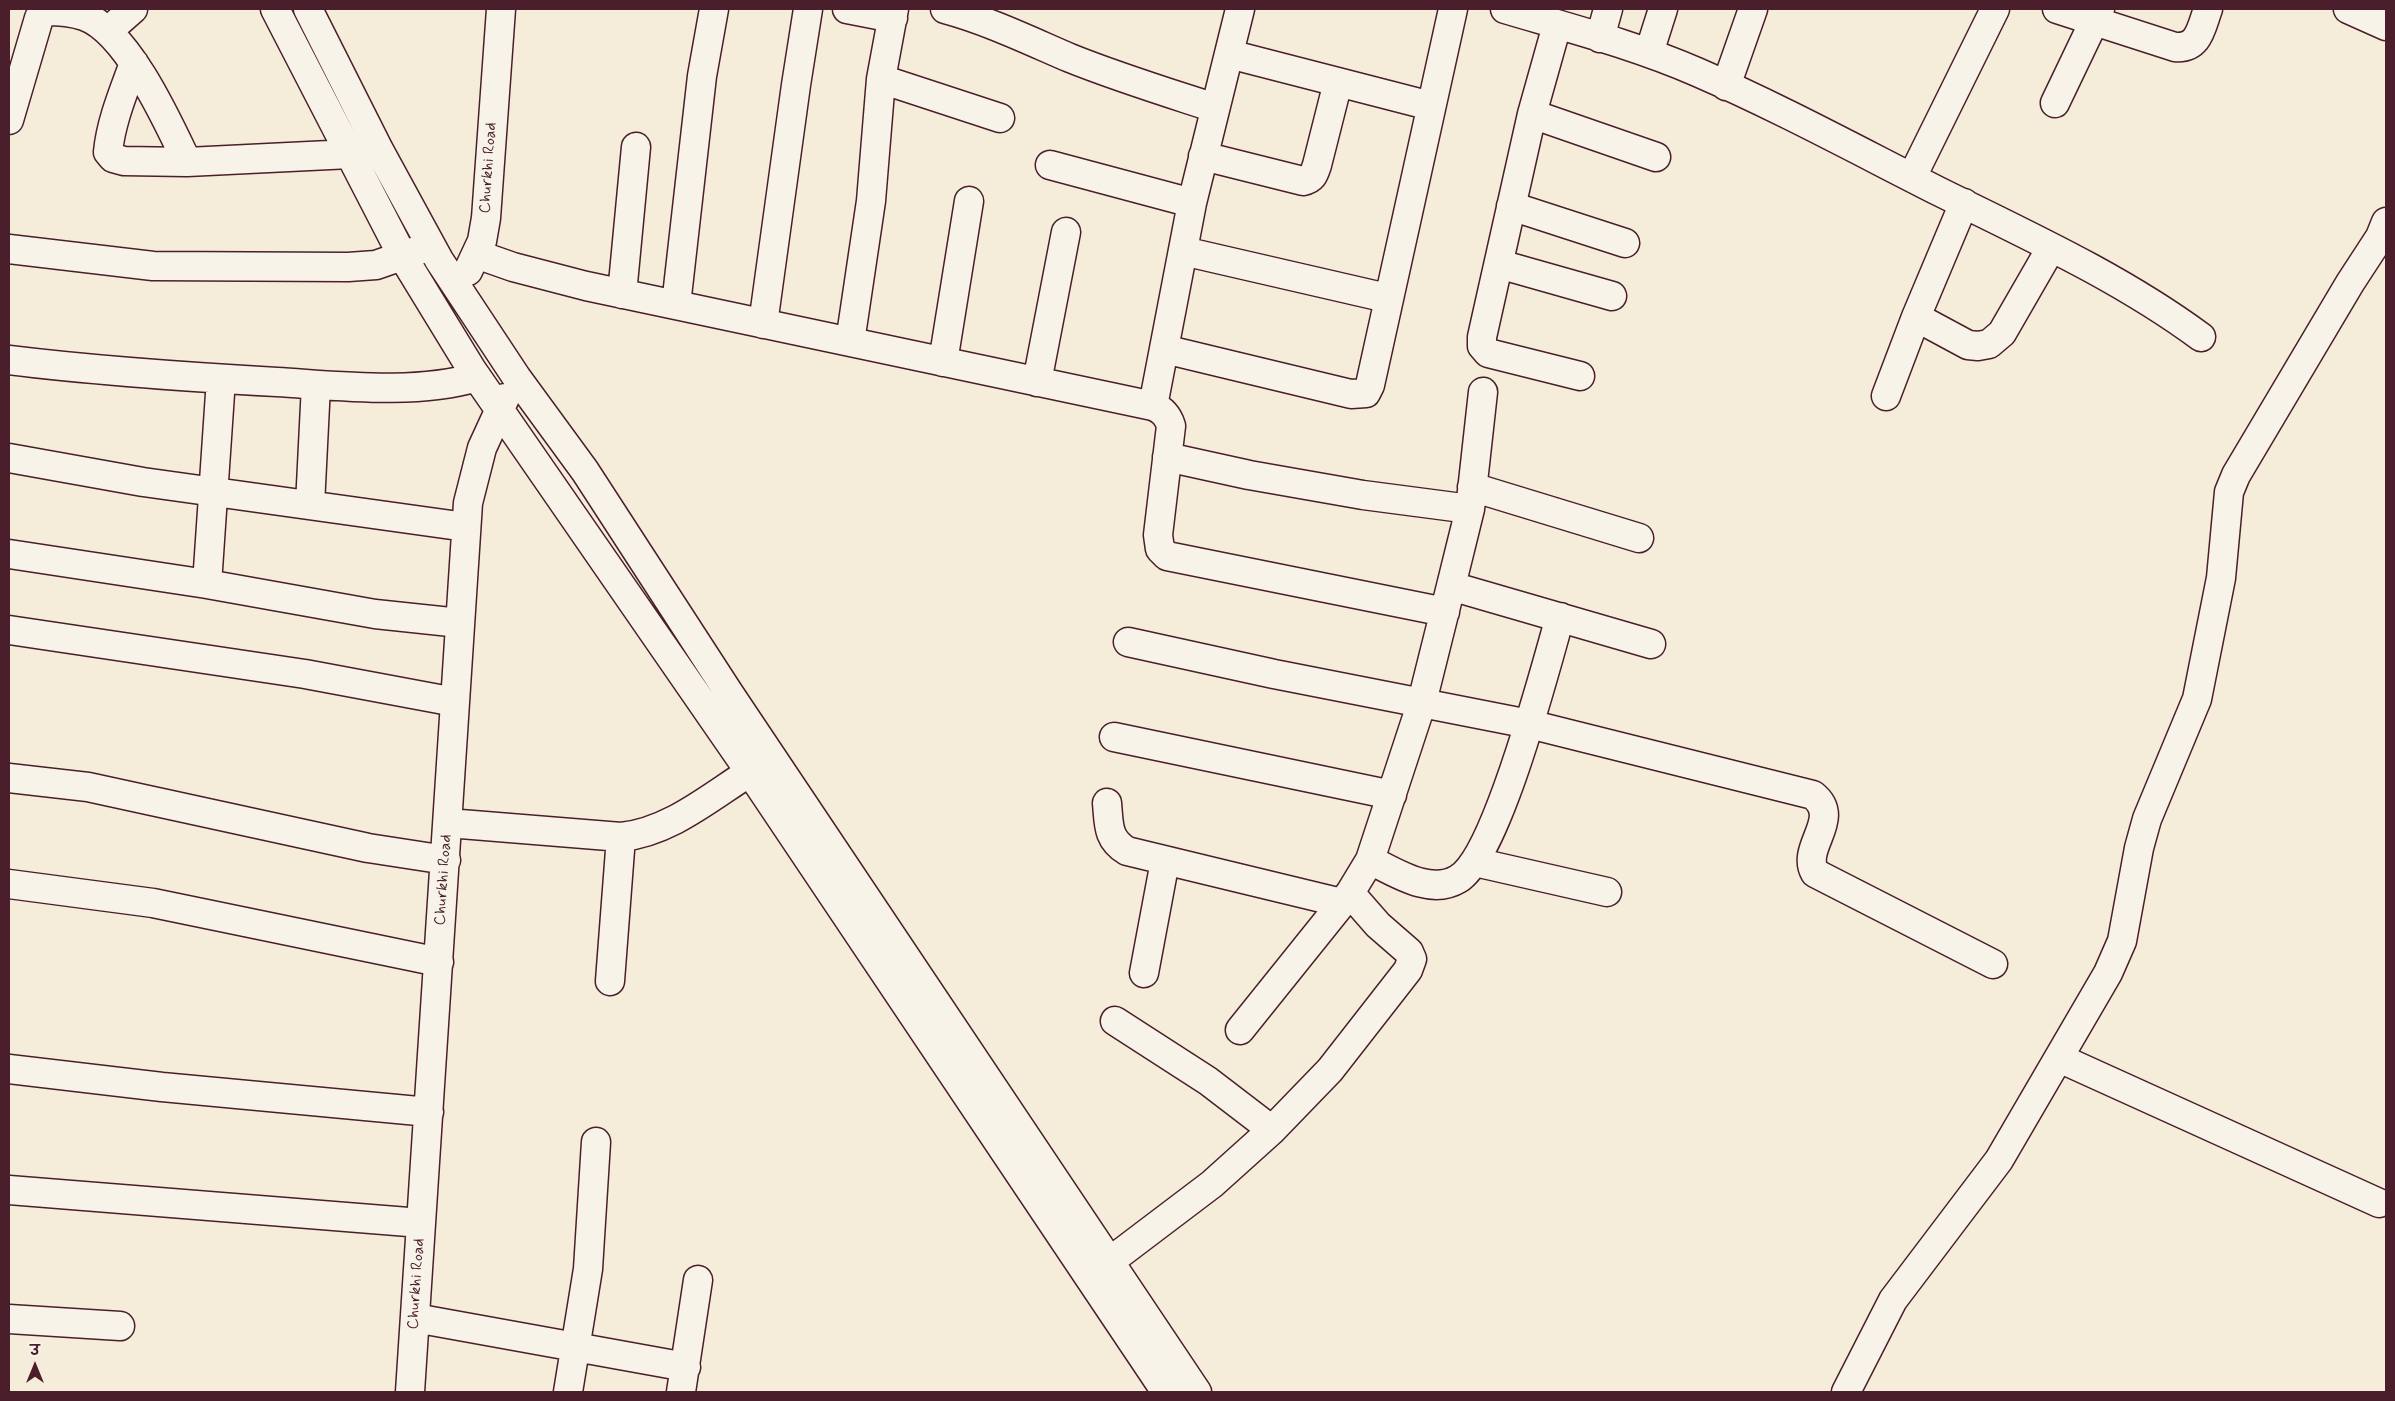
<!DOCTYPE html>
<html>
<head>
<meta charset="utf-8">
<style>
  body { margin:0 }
  #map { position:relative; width:2395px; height:1401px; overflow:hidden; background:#f5edda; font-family:Mynerve,"Playpen Sans Deva",sans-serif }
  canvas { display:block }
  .frame { position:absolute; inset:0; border:10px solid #4a1f2b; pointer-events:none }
  .north { position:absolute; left:10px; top:1341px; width:50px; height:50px; -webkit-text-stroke:4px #f7f3e8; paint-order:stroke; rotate:0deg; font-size:14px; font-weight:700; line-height:20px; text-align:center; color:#4a1f2b }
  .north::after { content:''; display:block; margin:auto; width:18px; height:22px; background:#4a1f2b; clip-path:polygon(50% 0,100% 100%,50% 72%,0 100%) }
</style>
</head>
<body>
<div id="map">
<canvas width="2395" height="1401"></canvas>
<div class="frame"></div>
<div class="north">उ</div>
</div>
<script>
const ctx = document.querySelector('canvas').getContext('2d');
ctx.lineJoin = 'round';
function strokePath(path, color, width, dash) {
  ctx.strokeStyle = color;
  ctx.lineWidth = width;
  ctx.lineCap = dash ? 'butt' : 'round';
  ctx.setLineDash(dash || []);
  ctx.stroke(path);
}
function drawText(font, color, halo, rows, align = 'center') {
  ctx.font = font + ' Mynerve,sans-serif';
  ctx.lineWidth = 5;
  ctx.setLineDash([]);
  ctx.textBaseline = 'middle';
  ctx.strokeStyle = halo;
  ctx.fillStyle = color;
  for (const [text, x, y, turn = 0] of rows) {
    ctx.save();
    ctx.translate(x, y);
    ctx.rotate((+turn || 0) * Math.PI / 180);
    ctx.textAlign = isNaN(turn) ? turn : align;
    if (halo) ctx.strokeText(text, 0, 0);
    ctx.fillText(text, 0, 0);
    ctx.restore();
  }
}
const minor = new Path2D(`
  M 275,9 L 403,257 L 472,370 L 750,772 L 1166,1392
  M 308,9 L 379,150 L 439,260 L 517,378 L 585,471 L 729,693 L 1197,1392
  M 847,9 L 893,18
  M 945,9 C 989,21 1028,40 1070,58 C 1117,77 1166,92 1215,108
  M 1505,9 C 1569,28 1635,45 1697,72 C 1780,108 1859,151 1940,192 C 2029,236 2121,278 2201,337
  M 2057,9 L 2175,47 C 2199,49 2201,28 2208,9
  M 2348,9 L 2386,26
  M 1557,25 L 1532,114 L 1482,337 L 1482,346 L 1488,353 L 1580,376
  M 108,31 L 133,9
  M 1600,38 L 1608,9
  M 1649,53 L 1663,9
  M 1229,54 L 1431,106
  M 134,63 C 124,91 111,121 108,152 L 113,158 L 124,161 L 187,162 L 350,154
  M 881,79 L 1000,118
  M 1726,86 L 1753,9
  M 2055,103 L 2100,9
  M 1532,114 L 1656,157
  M 9,120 L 39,18 L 46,11 C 58,11 72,12 84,16 C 127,31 168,122 187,162
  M 1203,156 L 1303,181 C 1313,179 1314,174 1317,165 L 1338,82
  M 1050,165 L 1192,203
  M 1912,177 L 1995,9
  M 1511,206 L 1625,243
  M 9,249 L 153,266 L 348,267 L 376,265 L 419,250
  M 1183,251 L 1387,298
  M 476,254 L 513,267 L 586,286 L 1153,406 C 1163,410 1168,416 1171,426 L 1158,535 L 1160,549 L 1167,556 L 1445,612
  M 1499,264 L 1612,296
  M 468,271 L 482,241 L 486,218 L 501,9
  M 622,294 L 636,147
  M 676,305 L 702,76 L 714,9
  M 1916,317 L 1968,345 L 1978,346 L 1989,344 L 2002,333 L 2051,248
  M 763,324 L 796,85 L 808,9
  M 850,342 L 871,201 L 881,79 L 894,9
  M 1164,349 L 1351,394 L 1366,393 L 1370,385 L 1453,9
  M 9,360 C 98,371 188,377 277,382 C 342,386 415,395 477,377
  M 943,362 L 969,201
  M 1037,382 L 1066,232
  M 1886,396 L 1916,317 L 1964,203
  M 1153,406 L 1192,203 L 1240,9
  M 1167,457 L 1249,475 L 1363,495 L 1470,509
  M 9,458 L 143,482 L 466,527
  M 1472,487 L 1639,538
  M 310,505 L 316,385
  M 9,554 L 207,584 L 375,614 L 460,623
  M 207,584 L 221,379
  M 1451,586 L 1651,644
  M 9,630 L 305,674 L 455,702
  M 1128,642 L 1274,674 L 1529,724 L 1813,795 C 1843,819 1800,847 1815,873 L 1993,964
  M 1114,737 L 1392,795
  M 9,778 L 88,787 L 368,848 L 446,860
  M 1107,803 C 1109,824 1107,839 1127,851 L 1342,903
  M 448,823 L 621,837 C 670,832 710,797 750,772
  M 1370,860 C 1395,872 1430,896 1458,879 C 1497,856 1546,666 1560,617
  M 1475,862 L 1607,892
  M 9,884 L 153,903 L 439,962
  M 1144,973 L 1165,861
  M 610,981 L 621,837
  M 1115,1021 L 1208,1081 L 1272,1130
  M 1240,1030 L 1350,893 L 1370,860 L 1422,702 L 1451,586 L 1470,509 L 1483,392
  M 2059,1058 L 2379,1203
  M 9,1069 L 162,1087 L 429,1112
  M 9,1190 L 421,1223
  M 1109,1262 L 1212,1184 L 1272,1130 L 1330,1070 L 1408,970 L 1412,959 L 1409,952 L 1378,925 L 1350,893
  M 415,1318 L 686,1367
  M 9,1319 L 120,1326
  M 410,1392 L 468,503 L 482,448 L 505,398
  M 568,1392 L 588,1269 L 596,1142
  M 681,1392 L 698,1280
  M 1846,1392 L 1893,1300 L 1999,1160 L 2108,973 L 2122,941 L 2139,848 L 2147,819 L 2197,699 L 2221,578 L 2229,492 L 2236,475 L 2350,283 L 2380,237 L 2386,222`);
const streetNames = [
  ["Churkhi Road",489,168,-86],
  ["Churkhi Road",444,880,-86],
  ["Churkhi Road",417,1284,-86]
];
strokePath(minor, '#4a1f2b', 31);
strokePath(minor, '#f7f3e8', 28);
drawText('16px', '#4a1f2b', '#f7f3e8', streetNames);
</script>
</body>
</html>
